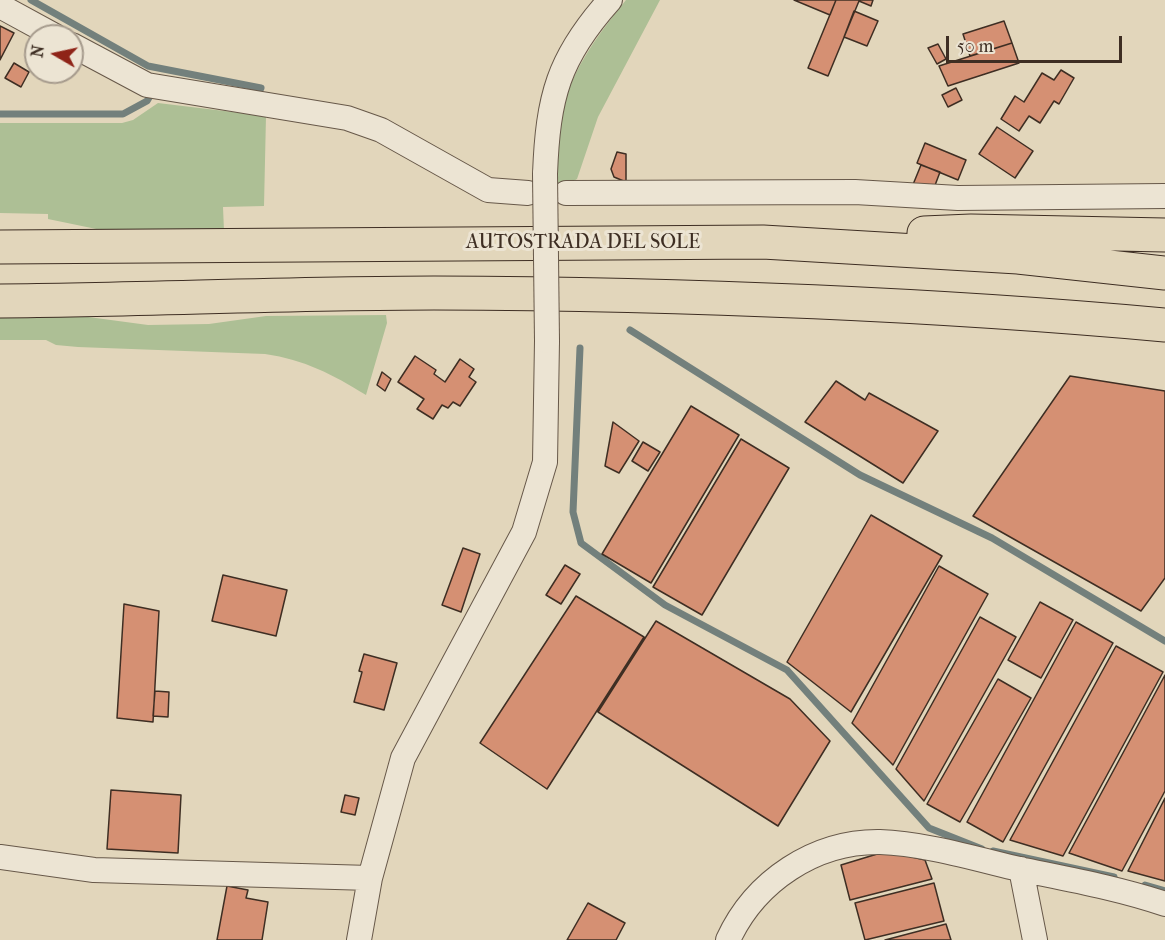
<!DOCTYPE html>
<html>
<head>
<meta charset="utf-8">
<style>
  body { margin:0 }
  #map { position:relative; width:1165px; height:940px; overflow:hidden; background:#e2d6bb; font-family:"IM FELL French Canon",serif }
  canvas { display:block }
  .north { position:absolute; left:24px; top:24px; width:60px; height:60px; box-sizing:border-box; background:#ece4d3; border:2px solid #a69b8d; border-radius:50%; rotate:279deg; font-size:16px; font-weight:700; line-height:24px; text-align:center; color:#3e2e23 }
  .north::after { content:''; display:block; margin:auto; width:21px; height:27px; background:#8f2418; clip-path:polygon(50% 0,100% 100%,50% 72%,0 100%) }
  .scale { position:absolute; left:946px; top:36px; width:176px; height:27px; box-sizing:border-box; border:3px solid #3e2e23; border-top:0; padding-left:8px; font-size:18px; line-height:21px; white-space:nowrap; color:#3e2e23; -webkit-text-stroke:4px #ece4d3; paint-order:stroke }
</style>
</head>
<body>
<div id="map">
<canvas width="1165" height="940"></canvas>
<div class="north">N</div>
<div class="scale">50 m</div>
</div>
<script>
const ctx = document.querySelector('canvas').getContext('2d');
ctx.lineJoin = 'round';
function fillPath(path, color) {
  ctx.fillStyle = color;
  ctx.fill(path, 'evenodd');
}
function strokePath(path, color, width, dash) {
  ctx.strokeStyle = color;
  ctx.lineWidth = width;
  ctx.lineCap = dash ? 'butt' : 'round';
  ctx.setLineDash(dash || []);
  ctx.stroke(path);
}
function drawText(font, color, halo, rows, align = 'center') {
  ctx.font = font + ' "IM FELL French Canon",serif';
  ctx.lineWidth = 6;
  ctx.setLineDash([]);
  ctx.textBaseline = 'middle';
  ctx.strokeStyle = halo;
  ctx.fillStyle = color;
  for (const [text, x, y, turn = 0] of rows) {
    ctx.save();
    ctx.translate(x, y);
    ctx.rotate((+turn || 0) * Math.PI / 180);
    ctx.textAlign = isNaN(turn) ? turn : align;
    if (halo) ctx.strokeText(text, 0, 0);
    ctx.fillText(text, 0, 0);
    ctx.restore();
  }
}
const green = new Path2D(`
  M 626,0 L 660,0 L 598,117 L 577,179 L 568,184 L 556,184 C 557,164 556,143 559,124 C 567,76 596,37 626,0 Z
  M 158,103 L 266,116 L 264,206 L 223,207 L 224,231 L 106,231 L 48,219 L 48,214 L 0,213 L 0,123 L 122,123 L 133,120 Z
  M 0,313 L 66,314 L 148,325 L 209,324 L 266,316 L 386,315 L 387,323 L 366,395 C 332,374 305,360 265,354 L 78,347 L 56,345 L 46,340 L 0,340 Z`);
const stream = new Path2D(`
  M 31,0 L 148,66 L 261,88
  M 0,114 L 123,114 L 147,101 L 153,91
  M 630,330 L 860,475 L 992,538 L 1165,641
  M 580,348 L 573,512 L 581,543 L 665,605 L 787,670 L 929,828 L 982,849
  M 993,851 L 1114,877
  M 1145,885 L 1165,891`);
const building = new Path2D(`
  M 794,0 L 836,0 L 830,15 Z
  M 836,0 L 873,0 L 871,6 L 859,1 L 828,76 L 808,68 Z
  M 854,11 L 878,21 L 867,46 L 844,37 Z
  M 1004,21 L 1012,43 L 970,56 L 963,34 Z
  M 0,26 L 14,33 L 0,60 Z
  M 1012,43 L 1019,63 L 948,86 L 939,66 Z
  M 938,44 L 946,59 L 937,64 L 928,48 Z
  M 14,63 L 29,72 L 21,87 L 5,78 Z
  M 1061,70 L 1074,78 L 1059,104 L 1054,101 L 1040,123 L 1029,116 L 1019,131 L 1001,119 L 1015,96 L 1024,102 L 1042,73 L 1054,80 Z
  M 956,88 L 962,100 L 948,107 L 942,95 Z
  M 997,127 L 1033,151 L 1015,178 L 979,154 Z
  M 925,143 L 966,160 L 958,180 L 917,163 Z
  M 617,152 L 626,154 L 626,182 L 614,177 L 611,169 Z
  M 921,165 L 940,172 L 934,188 L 912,187 Z
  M 415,356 L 436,370 L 434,374 L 445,382 L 460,359 L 474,369 L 469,377 L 476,382 L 460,406 L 453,402 L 448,408 L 442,405 L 433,419 L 417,409 L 424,399 L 398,382 Z
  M 382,372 L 391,379 L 385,391 L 377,385 Z
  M 1070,376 L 1165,391 L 1165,578 L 1141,611 L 973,516 Z
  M 836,381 L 865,400 L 869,393 L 938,431 L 903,483 L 805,422 Z
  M 691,406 L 739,435 L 651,583 L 602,554 Z
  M 613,422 L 639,441 L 619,473 L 605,466 Z
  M 741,439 L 789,468 L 702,615 L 653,587 Z
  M 643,442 L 660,452 L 648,471 L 632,461 Z
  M 871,515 L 942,556 L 851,712 L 787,662 Z
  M 463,548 L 480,554 L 461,612 L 442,605 Z
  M 565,565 L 580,574 L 561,604 L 546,595 Z
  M 939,566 L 988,594 L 893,765 L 852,723 Z
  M 223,575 L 287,590 L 276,636 L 212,621 Z
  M 576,596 L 644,637 L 547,789 L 480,743 Z
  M 1040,602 L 1073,620 L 1041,678 L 1008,660 Z
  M 124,604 L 159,611 L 153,722 L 117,718 Z
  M 980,617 L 1016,637 L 924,801 L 896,769 Z
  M 656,621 L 790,699 L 830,741 L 778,826 L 598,712 Z
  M 1076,622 L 1113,643 L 1003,842 L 967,822 Z
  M 1116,646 L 1163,672 L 1063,856 L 1010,840 Z
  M 364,654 L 397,663 L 384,710 L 354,702 L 362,672 L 359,671 Z
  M 1165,675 L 1165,791 L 1122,871 L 1069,853 Z
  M 998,679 L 1031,698 L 960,822 L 927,804 Z
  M 155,691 L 169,692 L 168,717 L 153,716 Z
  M 111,790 L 181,795 L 178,853 L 107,849 Z
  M 345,795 L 359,798 L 355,815 L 341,812 Z
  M 1165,798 L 1165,881 L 1128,871 Z
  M 887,851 L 925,860 L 932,879 L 850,900 L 841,865 Z
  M 934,883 L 944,921 L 865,940 L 855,903 Z
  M 227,886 L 248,890 L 246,898 L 268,902 L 262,940 L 217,940 Z
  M 588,903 L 625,923 L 616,940 L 567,940 Z
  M 946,924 L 951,940 L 885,940 Z`);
const minor = new Path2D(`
  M 0,6 L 55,36
  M 72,45 L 147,85 L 347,118 L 381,130 L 488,190 L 528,193
  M 545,174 C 548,97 558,58 610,0
  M 566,193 L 855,192 L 958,198 L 1165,196
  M 0,857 L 94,870 L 370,878
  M 1021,869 L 1035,940
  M 359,940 L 370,878 L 403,758 L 524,532 L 545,462 L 547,341
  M 728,940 C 755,881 815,841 880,842 C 922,843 977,859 1019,869 C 1067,879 1118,888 1165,904`);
const highway = new Path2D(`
  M 924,233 L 971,231 L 1165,235
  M 0,247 L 763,242 L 1018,257 L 1165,273
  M 0,301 C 144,300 289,293 434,293 C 678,294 922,303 1165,325`);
const minorBridge = new Path2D(`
  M 545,174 L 547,341`);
const streetNames = [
  ["AUTOSTRADA DEL SOLE",583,243]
];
fillPath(green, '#adbf95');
strokePath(stream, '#73807c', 7);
fillPath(building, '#d59073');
strokePath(building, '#3e2e23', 1.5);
strokePath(minor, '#675849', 26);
strokePath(highway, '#3e2e23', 35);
strokePath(minor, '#ece4d3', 24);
strokePath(highway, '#e2d6bb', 33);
strokePath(minorBridge, '#675849', 26, []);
strokePath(minorBridge, '#ece4d3', 24);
drawText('20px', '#3e2e23', '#ece4d3', streetNames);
</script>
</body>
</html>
